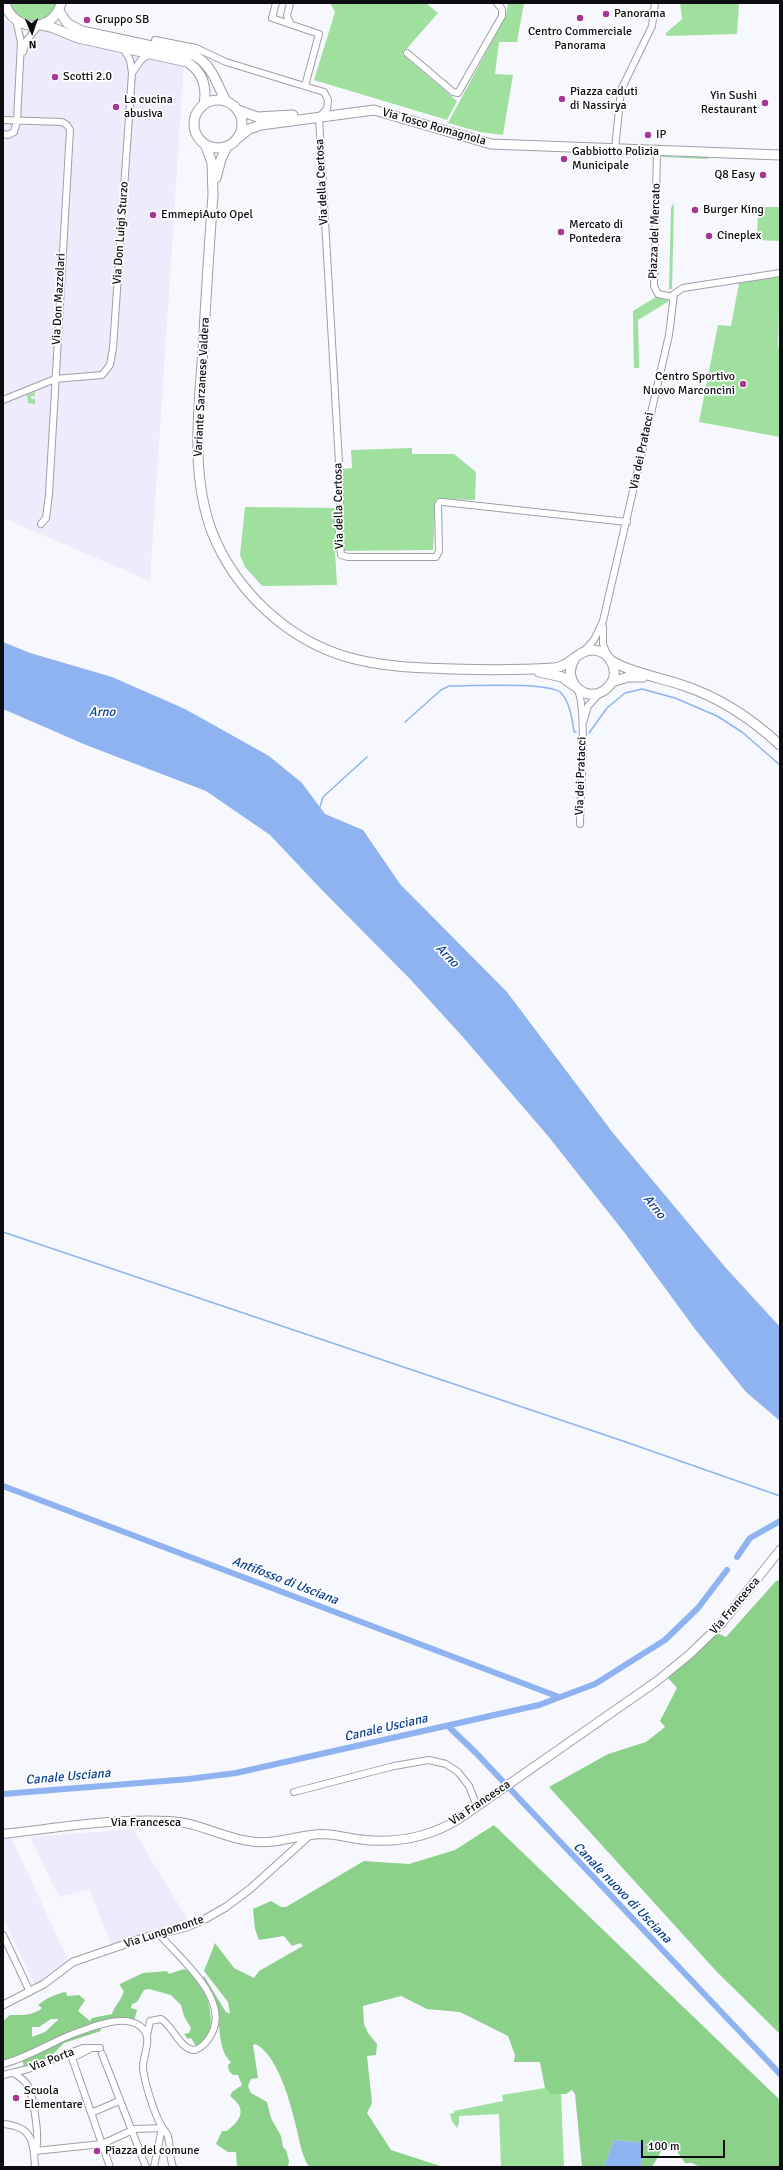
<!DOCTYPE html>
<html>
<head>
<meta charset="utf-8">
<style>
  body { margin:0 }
  #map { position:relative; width:783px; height:2170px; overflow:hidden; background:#f7f7fe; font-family:Signika,sans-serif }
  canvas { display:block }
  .frame { position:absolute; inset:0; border:4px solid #0d0c10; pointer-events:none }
  .north { position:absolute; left:12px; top:12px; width:40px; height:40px; -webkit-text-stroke:3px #fff; paint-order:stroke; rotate:178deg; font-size:11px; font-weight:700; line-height:16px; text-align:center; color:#0d0c10 }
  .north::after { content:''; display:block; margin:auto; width:14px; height:18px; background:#0d0c10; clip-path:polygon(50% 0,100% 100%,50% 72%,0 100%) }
  .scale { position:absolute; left:641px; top:2140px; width:84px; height:18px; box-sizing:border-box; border:2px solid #0d0c10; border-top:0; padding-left:5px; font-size:12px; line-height:14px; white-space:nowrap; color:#0d0c10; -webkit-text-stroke:3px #fff; paint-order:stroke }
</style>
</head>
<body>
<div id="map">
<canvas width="783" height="2170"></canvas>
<div class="frame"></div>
<div class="north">N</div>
<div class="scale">100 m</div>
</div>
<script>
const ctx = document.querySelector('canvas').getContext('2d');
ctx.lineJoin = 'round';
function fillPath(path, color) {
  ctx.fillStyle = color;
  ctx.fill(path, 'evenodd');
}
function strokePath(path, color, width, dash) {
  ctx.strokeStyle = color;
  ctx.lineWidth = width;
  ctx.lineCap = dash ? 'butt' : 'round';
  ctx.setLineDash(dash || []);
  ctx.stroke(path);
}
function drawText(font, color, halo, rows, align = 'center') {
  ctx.font = font + ' Signika,sans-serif';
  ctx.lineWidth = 3.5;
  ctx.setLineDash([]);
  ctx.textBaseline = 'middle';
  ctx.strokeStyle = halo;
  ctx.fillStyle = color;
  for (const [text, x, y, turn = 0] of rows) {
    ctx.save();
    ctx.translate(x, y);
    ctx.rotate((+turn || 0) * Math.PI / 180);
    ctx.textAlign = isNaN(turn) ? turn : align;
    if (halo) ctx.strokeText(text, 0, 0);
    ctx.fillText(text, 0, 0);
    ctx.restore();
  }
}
const industrial = new Path2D(`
  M 3,20 L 14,26 L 23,47 L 37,32 L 47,30 L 184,63 L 150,581 L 3,518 Z
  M 133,1829 L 189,1922 L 134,1937 L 112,1946 L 89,1889 L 59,1897 L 30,1837 Z
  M 11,1837 L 68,1960 L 35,1986 L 3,1917 L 3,1838 Z`);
const green = new Path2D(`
  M 10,3 L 56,3 C 49,27 18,26 10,3 Z
  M 330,3 L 426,3 L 438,13 L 402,54 L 457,101 L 447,120 L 314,80 L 335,12 Z
  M 508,3 L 524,3 L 517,42 L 499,42 L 495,74 L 513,75 L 503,135 L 480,132 L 448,123 L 506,15 Z
  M 680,3 L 739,3 L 737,34 L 667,36 L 665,34 L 682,19 Z
  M 663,156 L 708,157 L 708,159 L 661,157 Z
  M 674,203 L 672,289 L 669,289 L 671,208 Z
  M 758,207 L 780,207 L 780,241 L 757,240 Z
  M 780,276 L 778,347 L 780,347 L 780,437 L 699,422 L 718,325 L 731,326 L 739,283 Z
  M 656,297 L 669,301 L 638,320 L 639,368 L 634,368 L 633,311 Z
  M 35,392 L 35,396 L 31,396 L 31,399 L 35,399 L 35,404 L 28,403 L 27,395 Z
  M 412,448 L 412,454 L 454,454 L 476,472 L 475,500 L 436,499 L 433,550 L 335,551 L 337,585 L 262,586 L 245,567 L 240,555 L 245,507 L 340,508 L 342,469 L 352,468 L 351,450 Z
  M 545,2088 L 550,2094 L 561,2094 L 564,2167 L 501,2167 L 499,2114 L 459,2116 L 459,2123 L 457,2128 L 452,2121 L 450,2114 L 454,2113 L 454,2111 L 503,2101 L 502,2095 Z`);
const forest = new Path2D(`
  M 780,1580 L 780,2034 L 717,1972 L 549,1787 L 608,1754 L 646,1742 L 665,1727 L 660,1721 L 677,1688 L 668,1678 L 717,1633 L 726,1637 L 776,1581 Z
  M 494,1825 L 780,2100 L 780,2167 L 698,2166 L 692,2163 L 685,2163 C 678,2154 676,2144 663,2148 L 652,2167 L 641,2167 L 645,2143 L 614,2140 L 604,2167 L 582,2167 L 575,2094 L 572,2090 L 566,2094 L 550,2094 L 545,2088 L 540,2062 L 514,2062 L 515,2055 L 508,2036 L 460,2012 L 427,2009 L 401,1996 L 363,2006 L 364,2024 L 368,2033 L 377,2044 L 376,2055 L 367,2056 L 372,2103 L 367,2113 L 391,2150 L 443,2167 L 309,2167 C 300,2153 299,2135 294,2119 C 289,2098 276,2053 255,2044 L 253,2045 L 258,2078 L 251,2079 L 248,2086 L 251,2093 L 267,2102 L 271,2118 L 281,2136 L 283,2147 L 286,2150 L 289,2161 L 288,2167 L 237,2167 L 236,2152 L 228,2152 L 216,2144 L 222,2131 L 227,2131 C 242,2119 247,2109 230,2096 L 232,2092 L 242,2085 L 238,2075 L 233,2075 L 229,2071 L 228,2065 L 231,2062 C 218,2050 221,2029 217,2014 C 213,2002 207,1990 203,1978 L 204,1976 L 226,2012 L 230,2014 L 228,2002 L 204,1971 L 215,1943 L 234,1968 L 254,1978 L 259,1971 L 303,1946 L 300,1943 L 292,1946 L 284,1936 L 259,1940 L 255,1929 L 253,1909 L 271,1901 L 281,1907 L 286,1907 L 364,1861 L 409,1864 L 455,1850 Z
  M 184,1969 C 203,1975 216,2015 209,2033 C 207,2039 202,2043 196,2046 L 191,2038 L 188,2039 L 184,2034 L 189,2033 L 191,2028 L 184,2016 L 181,2005 L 171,1995 L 149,1989 L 144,1990 L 137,2002 L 132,2004 L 131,2008 L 137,2010 L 134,2021 L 100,2024 L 101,2031 L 64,2043 L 50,2057 L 24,2068 L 22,2057 L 3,2062 L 3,2021 L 10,2015 C 21,2015 33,2016 42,2008 L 38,2005 C 47,1998 55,1994 66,1992 L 67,1996 L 79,1995 L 85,2000 L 78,2011 L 90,2021 L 92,2018 L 112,2014 C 113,2008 126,1994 123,1990 C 122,1988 120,1987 120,1984 L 143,1973 L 167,1971 L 169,1974 ZM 51,2019 L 59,2019 L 45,2032 L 32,2037 L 32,2027 L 39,2027 Z`);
const water = new Path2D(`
  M 3,642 L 30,653 L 112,677 L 185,709 L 269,756 L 302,783 L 325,814 L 363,830 L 400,884 L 507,992 L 613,1133 L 725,1267 L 780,1327 L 780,1421 L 746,1392 L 695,1329 L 624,1232 L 548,1136 L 462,1036 L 410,979 L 321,889 L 270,835 L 206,791 L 86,745 L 3,709 Z
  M 614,2140 L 645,2143 L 641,2167 L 604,2167 Z`);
const stream = new Path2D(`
  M 405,722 L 441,690 L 449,686 C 470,686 546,682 560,692 C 569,699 573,721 574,732 L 576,732
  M 589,733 L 607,708 L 625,693 L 642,689 L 675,698 L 717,716 L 742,732 L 780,765
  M 320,807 L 323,797 L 367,757
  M 3,1232 L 623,1441 L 780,1496`);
const canal = new Path2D(`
  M 3,1486 L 559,1697
  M 737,1557 L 750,1538 L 780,1521
  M 449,1727 L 476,1753 L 780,2074
  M 3,1794 L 189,1779 L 236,1773 L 539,1705 L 595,1684 L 665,1640 L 698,1608 L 727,1570`);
const minor = new Path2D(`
  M 276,3 L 272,18 L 319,34 L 305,86
  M 290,23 L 287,16 L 290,3
  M 155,40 L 196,48 L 226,62 L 324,92 L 328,100 L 327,109 L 319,117 L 339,463 L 340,508 L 338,522 L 341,555 L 348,557 L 436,557 L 439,551 L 438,505 L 440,502 L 443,502 L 627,522
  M 23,52 L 27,40 L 38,26
  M 407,53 L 453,92 L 458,93 L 502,16 L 502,9 L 497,3
  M 132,73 L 141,60 L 149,54
  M 3,120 L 62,122 L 67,125 L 70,130 L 49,494 L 46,518 L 41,524
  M 3,134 L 8,135 L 14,132 L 17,121 L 21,42 L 16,20
  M 615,149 L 621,90 L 652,26 L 655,3
  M 657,151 L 654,286 L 658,294 L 673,297
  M 3,400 L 55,379 L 102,375 L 110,365 L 113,348 L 132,73 L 130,60 L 123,48
  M 603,627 L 603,644 L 607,654
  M 584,651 L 594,640 L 603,621 L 669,335 L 674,294 L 683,288 L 780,273
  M 577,689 C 588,705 580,799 580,824
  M 584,720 L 588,706 L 599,694
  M 294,1792 L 394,1766 L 429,1760 L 446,1764 L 458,1772 L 469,1786 L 477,1806
  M 3,1935 L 30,1992
  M 147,2036 L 150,2021 L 161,2019 C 173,2026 180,2050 195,2050 C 203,2047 208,2041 212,2033 C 230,1998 178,1957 159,1934
  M 90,2049 L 72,2058 L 110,2167
  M 102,2054 L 146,2167
  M 3,2064 C 30,2057 52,2041 78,2032 C 95,2026 124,2014 140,2026 C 155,2037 142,2055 143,2069 C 145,2084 154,2113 162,2127 C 164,2131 168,2133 168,2137 C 171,2147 169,2157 173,2167
  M 14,2073 C 19,2077 25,2080 28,2086 C 33,2096 41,2142 35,2151
  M 3,2075 L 28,2069 L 83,2048 L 100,2048
  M 91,2113 L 119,2101
  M 3,2124 C 32,2126 34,2142 35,2167
  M 35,2151 L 102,2144 L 135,2129 L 162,2128
  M 154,2167 L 162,2128`);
const tertiary = new Path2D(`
  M 3,2005 L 44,1984 L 73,1962 L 146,1937 L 187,1927 L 205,1919 L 226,1907 L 250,1889 L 310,1835`);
const secondary = new Path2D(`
  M 3,1834 C 58,1828 114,1818 169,1821 C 198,1822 221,1837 249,1841 C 274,1846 296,1835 321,1834 C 333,1834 345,1837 357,1839 C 392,1844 428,1838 459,1819 L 657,1681 L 690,1654 L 721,1624 L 780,1550`);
const primary = new Path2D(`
  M 5,3 C 13,33 54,33 61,3
  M 59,11 L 67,23 L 82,31 L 194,55 C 213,66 216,83 226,101
  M 41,25 L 51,27 L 78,38 L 187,62 C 203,72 207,87 204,104
  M194 124a24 24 0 1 1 48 0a24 24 0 1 1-48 0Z
  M 238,110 L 257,117 L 293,115
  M 238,138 L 249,129 L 261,125 L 374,110 L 491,144 L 780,155
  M 206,146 L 212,163 L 213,195 C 209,246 206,298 203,349 C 199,410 190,473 212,532 C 235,590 286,639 347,657 C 382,667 418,668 454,669 C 487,670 520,670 554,668 C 570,667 578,649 594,650 C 612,652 621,674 608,687 C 589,707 559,682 575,658
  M 216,178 L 221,159 L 227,147
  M 610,660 C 632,673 658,677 682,685 C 719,697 752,719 780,745
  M 539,672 L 562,677 L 573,685
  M 612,682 L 628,677 L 643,677`);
const markers = [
  [606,14,4,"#a73794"],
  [580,18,4,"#a73794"],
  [87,20,4,"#a73794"],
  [55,77,4,"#a73794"],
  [562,99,4,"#a73794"],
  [765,103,4,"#a73794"],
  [116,107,4,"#a73794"],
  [648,135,4,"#a73794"],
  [564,159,4,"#a73794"],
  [763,175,4,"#a73794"],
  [695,210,4,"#a73794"],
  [153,215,4,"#a73794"],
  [561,232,4,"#a73794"],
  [709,236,4,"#a73794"],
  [743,384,4,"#a73794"],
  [16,2098,4,"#a73794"],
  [97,2151,4,"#a73794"]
];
const poiNames = [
  ["Panorama",614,14],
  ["Gruppo SB",95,20],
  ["Centro Commerciale",580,32,"center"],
  ["Panorama",580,46,"center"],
  ["Scotti 2.0",63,77],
  ["Piazza caduti",570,92],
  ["di Nassirya",570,106],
  ["Yin Sushi",757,96,"right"],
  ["Restaurant",757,110,"right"],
  ["La cucina",124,100],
  ["abusiva",124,114],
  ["IP",656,135],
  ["Gabbiotto Polizia",572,152],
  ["Municipale",572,166],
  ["Q8 Easy",755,175,"right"],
  ["Burger King",703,210],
  ["EmmepiAuto Opel",161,215],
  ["Mercato di",569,225],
  ["Pontedera",569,239],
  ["Cineplex",717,236],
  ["Centro Sportivo",735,377,"right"],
  ["Nuovo Marconcini",735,391,"right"],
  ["Scuola",24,2091],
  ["Elementare",24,2105],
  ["Piazza del comune",105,2151]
];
const streetNames = [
  ["Via Tosco Romagnola",434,127,16],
  ["Via della Certosa",322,182,-93],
  ["Piazza del Mercato",655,231,-88],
  ["Via Don Luigi Sturzo",121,233,-86],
  ["Via Don Mazzolari",59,299,-87],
  ["Variante Sarzanese Valdera",202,387,-87],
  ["Via dei Pratacci",642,451,-78],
  ["Via della Certosa",339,506,-91],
  ["Via dei Pratacci",581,776,-88],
  ["Via Francesca",735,1606,-50],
  ["Via Francesca",480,1803,-34],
  ["Via Francesca",146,1823],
  ["Via Lungomonte",164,1932,-18],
  ["Via Porta",52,2060,-21]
];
const waterNames = [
  ["Arno",102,713],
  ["Arno",447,956,46],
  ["Arno",654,1207,51],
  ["Antifosso di Usciana",285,1581,21],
  ["Canale Usciana",386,1728,-13],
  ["Canale Usciana",68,1777,-5],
  ["Canale nuovo di Usciana",622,1893,46]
];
fillPath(industrial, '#eeebfd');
fillPath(green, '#9fe09e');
fillPath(forest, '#8bd18a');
fillPath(water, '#8eb3f0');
strokePath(stream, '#8eb3f0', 1.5);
strokePath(canal, '#8eb3f0', 6);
strokePath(minor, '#9f9ea9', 8);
strokePath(tertiary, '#9f9ea9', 9);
strokePath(secondary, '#9f9ea9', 10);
strokePath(primary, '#9f9ea9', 11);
strokePath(minor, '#fff', 6);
strokePath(tertiary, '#fff', 7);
strokePath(secondary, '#fff', 8);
strokePath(primary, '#fff', 9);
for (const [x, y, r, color] of markers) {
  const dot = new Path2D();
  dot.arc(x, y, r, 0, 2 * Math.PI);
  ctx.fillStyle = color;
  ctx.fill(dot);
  strokePath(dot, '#fff', 1.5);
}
drawText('12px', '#0d0c10', '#fff', poiNames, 'left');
drawText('12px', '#0d0c10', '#fff', streetNames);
drawText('italic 13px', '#0c4096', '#fff', waterNames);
</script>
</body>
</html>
